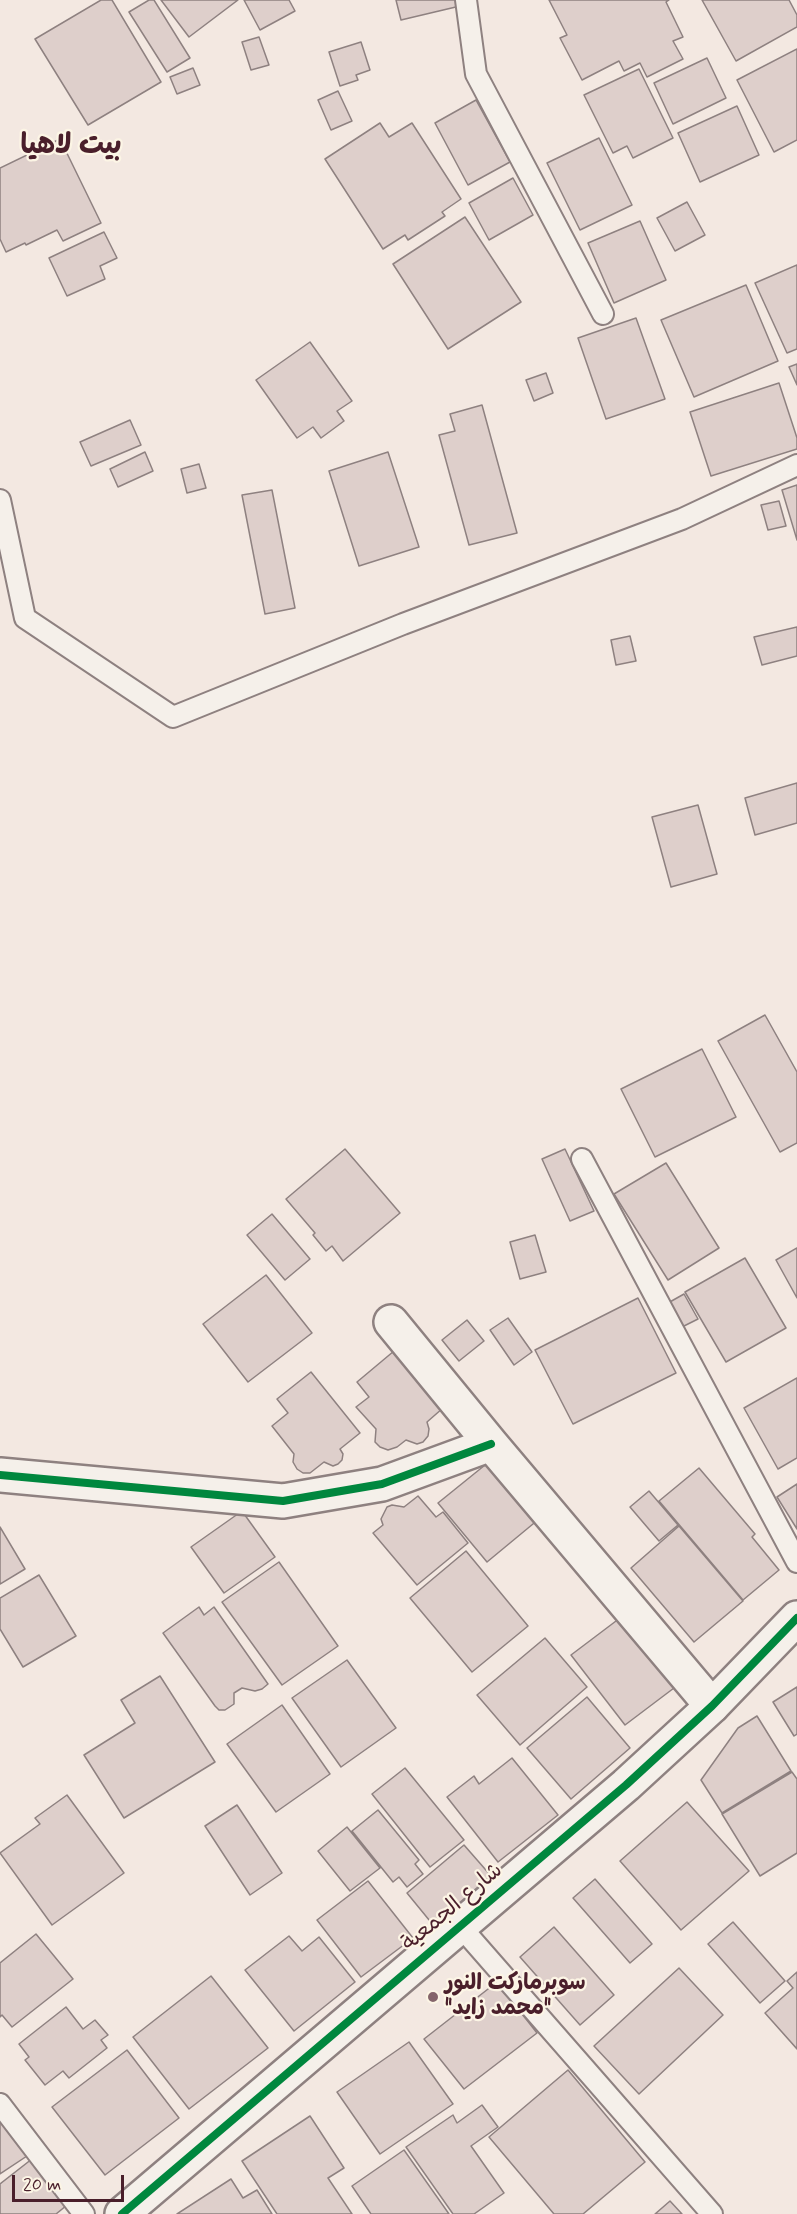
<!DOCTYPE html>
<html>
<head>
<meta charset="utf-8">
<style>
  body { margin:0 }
  #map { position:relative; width:797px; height:2214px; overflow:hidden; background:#f3e8e1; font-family:Mynerve,sans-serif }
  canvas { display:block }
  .scale { position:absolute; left:12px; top:2175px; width:112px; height:27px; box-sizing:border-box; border:3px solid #4a1f2b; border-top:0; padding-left:8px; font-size:18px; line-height:21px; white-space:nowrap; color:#4a1f2b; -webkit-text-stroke:4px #fcf5e5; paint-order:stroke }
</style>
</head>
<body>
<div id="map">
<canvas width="797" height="2214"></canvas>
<div class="scale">20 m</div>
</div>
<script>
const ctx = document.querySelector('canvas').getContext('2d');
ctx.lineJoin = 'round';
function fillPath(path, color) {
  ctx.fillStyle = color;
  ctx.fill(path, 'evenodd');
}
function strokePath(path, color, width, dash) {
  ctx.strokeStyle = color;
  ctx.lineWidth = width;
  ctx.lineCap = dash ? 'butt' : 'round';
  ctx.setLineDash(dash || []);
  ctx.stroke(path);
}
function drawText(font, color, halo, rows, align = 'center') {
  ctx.font = font + ' Mynerve,"Playpen Sans Arabic",sans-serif';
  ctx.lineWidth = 4.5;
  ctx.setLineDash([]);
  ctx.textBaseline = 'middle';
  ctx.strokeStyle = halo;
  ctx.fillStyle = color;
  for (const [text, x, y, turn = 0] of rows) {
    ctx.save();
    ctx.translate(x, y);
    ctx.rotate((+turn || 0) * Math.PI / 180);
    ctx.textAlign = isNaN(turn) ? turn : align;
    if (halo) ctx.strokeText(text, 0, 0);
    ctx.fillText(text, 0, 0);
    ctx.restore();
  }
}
const building = new Path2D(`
  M 101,0 L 112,0 L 161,82 L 88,125 L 35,39 Z
  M 149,0 L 154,0 L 190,58 L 167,72 L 129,12 Z
  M 161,0 L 238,0 L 189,37 Z
  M 244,0 L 289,0 L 295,11 L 260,30 Z
  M 396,0 L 458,0 L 460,6 L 401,20 Z
  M 549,0 L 669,0 L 666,2 L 683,37 L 673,41 L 683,59 L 647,77 L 640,63 L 624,71 L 619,61 L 582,80 L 560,38 L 567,35 Z
  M 702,0 L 789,0 L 797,15 L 797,27 L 736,61 Z
  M 259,37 L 269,65 L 251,70 L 242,42 Z
  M 361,42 L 370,70 L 356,75 L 358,80 L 340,86 L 329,52 Z
  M 797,49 L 797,140 L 774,152 L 737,80 Z
  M 707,58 L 726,98 L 673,124 L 654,83 Z
  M 193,68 L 200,85 L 177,94 L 170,77 Z
  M 639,69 L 673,138 L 633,158 L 627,146 L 613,153 L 584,95 Z
  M 338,91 L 352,121 L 331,130 L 318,100 Z
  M 476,100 L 510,162 L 468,185 L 435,123 Z
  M 737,106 L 759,155 L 700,182 L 678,133 Z
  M 380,123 L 389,137 L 412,123 L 461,199 L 442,212 L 445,216 L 408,240 L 405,235 L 383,249 L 325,159 Z
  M 599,138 L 632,205 L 580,230 L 547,163 Z
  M 60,139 L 101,223 L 63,241 L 57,230 L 26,245 L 25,243 L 6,252 L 0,239 L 0,168 Z
  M 513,178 L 533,215 L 489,240 L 469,203 Z
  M 687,202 L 705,235 L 675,251 L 657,218 Z
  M 465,217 L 521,302 L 448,349 L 393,264 Z
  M 640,221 L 666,280 L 614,303 L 588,243 Z
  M 104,232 L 117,258 L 100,266 L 105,279 L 67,296 L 49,258 Z
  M 797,265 L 797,349 L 787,353 L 755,283 Z
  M 746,285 L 778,361 L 694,397 L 661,320 Z
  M 636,318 L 665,399 L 606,419 L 578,338 Z
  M 310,342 L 352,401 L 337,411 L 344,421 L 321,438 L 313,427 L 297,438 L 256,380 Z
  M 797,364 L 797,385 L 789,367 Z
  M 546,373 L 553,393 L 534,401 L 526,380 Z
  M 779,383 L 797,438 L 797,449 L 711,476 L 690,412 Z
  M 482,405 L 517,533 L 469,545 L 439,435 L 455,431 L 450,414 Z
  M 130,420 L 141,445 L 91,466 L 80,442 Z
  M 145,452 L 153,471 L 118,487 L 110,469 Z
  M 388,452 L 419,547 L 359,566 L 329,471 Z
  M 199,464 L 206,488 L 187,493 L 181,469 Z
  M 797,485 L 797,540 L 782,490 Z
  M 272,490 L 295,608 L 265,614 L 242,495 Z
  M 779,501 L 786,526 L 768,530 L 761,505 Z
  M 797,627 L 797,656 L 762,665 L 754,637 Z
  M 630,636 L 636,661 L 616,665 L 611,640 Z
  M 797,783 L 797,823 L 755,835 L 745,798 Z
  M 698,805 L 717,874 L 671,887 L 652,817 Z
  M 765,1015 L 797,1072 L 797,1143 L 780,1152 L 718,1041 Z
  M 702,1049 L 736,1117 L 655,1157 L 621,1089 Z
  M 345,1149 L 400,1213 L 343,1261 L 332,1246 L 326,1251 L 313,1235 L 315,1233 L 286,1199 Z
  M 565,1149 L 594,1211 L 570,1221 L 542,1159 Z
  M 666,1163 L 719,1248 L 668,1280 L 614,1194 Z
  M 272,1214 L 310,1259 L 285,1280 L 247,1235 Z
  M 535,1235 L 546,1272 L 520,1279 L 510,1242 Z
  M 797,1248 L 797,1298 L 776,1260 Z
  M 745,1258 L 786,1328 L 726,1362 L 685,1292 Z
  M 266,1275 L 312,1333 L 248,1382 L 203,1324 Z
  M 684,1294 L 698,1319 L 682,1327 L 668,1303 Z
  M 638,1298 L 676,1373 L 573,1424 L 535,1350 Z
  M 508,1318 L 532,1352 L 514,1365 L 490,1330 Z
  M 467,1320 L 484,1341 L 459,1361 L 442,1340 Z
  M 394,1351 L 443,1408 L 427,1422 L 429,1429 L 428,1436 L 423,1442 L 417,1444 L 406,1440 L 397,1447 L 388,1450 L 380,1447 L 375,1442 L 376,1429 L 356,1407 L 369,1397 L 357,1382 Z
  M 311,1372 L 360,1433 L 340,1449 L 343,1454 L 342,1460 L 338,1464 L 333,1466 L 324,1462 L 310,1473 L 303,1473 L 297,1469 L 293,1462 L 294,1454 L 272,1426 L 288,1413 L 277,1399 Z
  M 797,1378 L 797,1458 L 778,1469 L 744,1408 Z
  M 490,1461 L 539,1519 L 487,1562 L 438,1503 Z
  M 699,1468 L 755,1534 L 752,1537 L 779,1570 L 743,1600 L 659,1501 Z
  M 797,1484 L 797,1529 L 777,1497 Z
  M 649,1491 L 678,1525 L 659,1541 L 630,1507 Z
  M 418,1496 L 436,1517 L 443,1512 L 468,1543 L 417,1585 L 373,1533 L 383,1525 L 381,1519 L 387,1507 L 392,1505 L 404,1507 Z
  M 242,1511 L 275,1557 L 224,1593 L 191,1547 Z
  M 679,1526 L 743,1601 L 694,1642 L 631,1568 Z
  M 0,1527 L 25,1569 L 0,1584 Z
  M 466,1551 L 528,1626 L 472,1672 L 410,1598 Z
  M 279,1562 L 338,1646 L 282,1685 L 222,1602 Z
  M 39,1575 L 76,1636 L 23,1667 L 0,1629 L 0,1598 Z
  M 199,1607 L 204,1615 L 214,1607 L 268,1684 L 262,1689 L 255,1691 L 242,1688 L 234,1693 L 234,1704 L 225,1710 L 219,1710 L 215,1706 L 163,1633 Z
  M 620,1618 L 674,1688 L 625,1725 L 571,1655 Z
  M 545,1638 L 587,1687 L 520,1745 L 477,1695 Z
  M 347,1660 L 396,1728 L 341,1767 L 292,1698 Z
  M 160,1676 L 215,1762 L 124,1818 L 84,1755 L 135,1723 L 121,1700 Z
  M 797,1687 L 797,1734 L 794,1736 L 773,1702 Z
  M 587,1697 L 630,1748 L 571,1799 L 527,1748 Z
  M 282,1705 L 330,1774 L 276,1812 L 227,1744 Z
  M 757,1716 L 791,1771 L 722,1813 L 701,1780 L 738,1728 Z
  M 512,1758 L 558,1815 L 498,1862 L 447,1797 L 474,1776 L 479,1784 Z
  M 405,1768 L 464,1840 L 430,1867 L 372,1794 Z
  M 792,1772 L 797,1779 L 797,1853 L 760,1876 L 722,1814 Z
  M 67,1795 L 124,1873 L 52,1925 L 0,1853 L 40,1824 L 35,1818 Z
  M 687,1802 L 749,1871 L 681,1930 L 620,1861 Z
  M 237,1805 L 282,1873 L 250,1895 L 205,1826 Z
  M 378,1810 L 419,1860 L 415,1864 L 423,1874 L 407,1887 L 399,1877 L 393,1882 L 352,1831 Z
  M 347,1827 L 380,1868 L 350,1891 L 318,1851 Z
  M 464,1845 L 492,1877 L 434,1926 L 407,1893 Z
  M 595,1879 L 652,1944 L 630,1963 L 573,1898 Z
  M 368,1881 L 413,1938 L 361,1977 L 317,1920 Z
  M 733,1922 L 785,1981 L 760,2003 L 708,1944 Z
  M 554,1927 L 614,1995 L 580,2025 L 520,1957 Z
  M 36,1934 L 73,1979 L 12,2027 L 2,2015 L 0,2017 L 0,1963 Z
  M 289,1936 L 302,1951 L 319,1937 L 355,1982 L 294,2031 L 245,1970 Z
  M 679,1968 L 723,2015 L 639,2094 L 594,2046 Z
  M 797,1972 L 797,2049 L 765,2013 L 793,1988 L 787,1981 Z
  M 211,1976 L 268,2048 L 189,2109 L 133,2037 Z
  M 497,1982 L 537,2033 L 464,2089 L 424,2039 Z
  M 66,2007 L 83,2029 L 95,2020 L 108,2035 L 101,2040 L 107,2048 L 69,2078 L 63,2071 L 45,2085 L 25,2060 L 29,2057 L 19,2044 Z
  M 409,2042 L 453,2104 L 380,2154 L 337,2092 Z
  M 127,2050 L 179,2118 L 105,2175 L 52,2107 Z
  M 568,2070 L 645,2162 L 583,2214 L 554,2214 L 489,2137 Z
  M 482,2105 L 498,2127 L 471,2146 L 504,2193 L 474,2214 L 453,2214 L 406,2147 L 453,2115 L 457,2123 Z
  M 0,2113 L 30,2154 L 0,2174 Z
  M 310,2116 L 344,2168 L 328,2178 L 352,2214 L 277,2214 L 242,2161 Z
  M 404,2150 L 449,2214 L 371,2214 L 352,2186 Z
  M 37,2155 L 72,2201 L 56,2214 L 0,2214 L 0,2184 Z
  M 231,2179 L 243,2198 L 257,2190 L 272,2214 L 177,2214 Z
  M 670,2201 L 682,2214 L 655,2214 Z`);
const service = new Path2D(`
  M 466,0 L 476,74 L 603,314
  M 0,500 L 25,618 L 173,717 L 403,624 L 682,519 L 797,465
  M 582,1159 L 797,1562
  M 460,1926 L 712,2214
  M 0,2104 L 84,2214`);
const minor = new Path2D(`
  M 391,1322 L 491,1444 L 712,1706
  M 0,1475 L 283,1501 L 382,1484 L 491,1444`);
const tertiary = new Path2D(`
  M 122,2214 L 626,1785 L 712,1706 L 797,1618`);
const cycleway = new Path2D(`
  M 0,1475 L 283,1501 L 382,1484 L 491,1444
  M 122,2214 L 626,1785 L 712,1706 L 797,1618`);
const markers = [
  [433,1997,6,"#85656b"]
];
const streetNames = [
  ["شارع الجمعية",453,1908,-40]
];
const poiNames = [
  ["سوبرماركت النور",445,1984],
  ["\"محمد زايد\"",445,2009]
];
const districtNames = [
  ["بيت لاهيا",71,147]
];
fillPath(building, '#decfcb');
strokePath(building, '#8e8180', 1.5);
strokePath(service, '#8e8180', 24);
strokePath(minor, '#8e8180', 38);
strokePath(tertiary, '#8e8180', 38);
strokePath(service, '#f5f0ea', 20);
strokePath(minor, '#f5f0ea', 33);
strokePath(tertiary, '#f5f0ea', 33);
strokePath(cycleway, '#00873e', 8);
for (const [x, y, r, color] of markers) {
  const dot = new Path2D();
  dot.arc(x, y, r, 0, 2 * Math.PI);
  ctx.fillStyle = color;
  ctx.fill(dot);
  strokePath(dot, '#fcf5e5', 2);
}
drawText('22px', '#4a1f2b', '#fcf5e5', streetNames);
drawText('bold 22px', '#4a1f2b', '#fcf5e5', poiNames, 'left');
drawText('bold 28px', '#4a1f2b', '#fcf5e5', districtNames);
</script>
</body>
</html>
